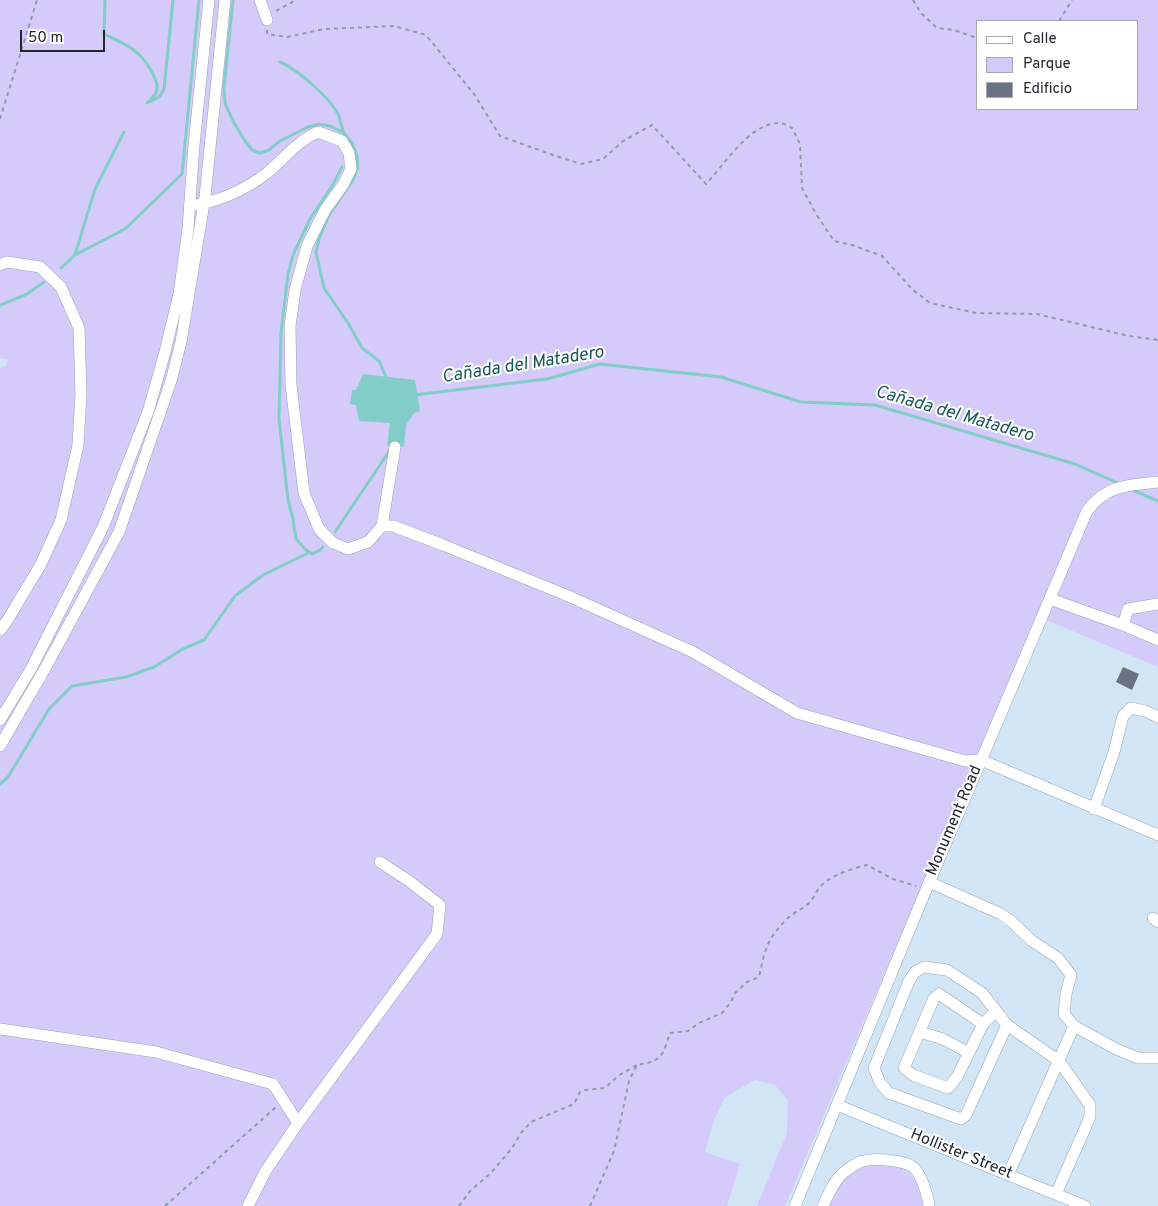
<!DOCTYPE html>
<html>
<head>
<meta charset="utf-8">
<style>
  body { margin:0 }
  #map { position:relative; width:1158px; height:1206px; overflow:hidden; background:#d2e5f5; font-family:Overpass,sans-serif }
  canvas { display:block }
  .legend { position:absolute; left:976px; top:20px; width:162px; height:90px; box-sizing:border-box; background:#fff; border:1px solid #a6a9ab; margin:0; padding:6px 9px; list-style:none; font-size:15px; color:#21282d }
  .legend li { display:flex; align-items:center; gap:10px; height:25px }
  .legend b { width:25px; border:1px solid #a6a9ab }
  .scale { position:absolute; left:20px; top:30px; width:85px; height:22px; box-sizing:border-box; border:2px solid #21282d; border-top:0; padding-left:6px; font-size:15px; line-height:18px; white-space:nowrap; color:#21282d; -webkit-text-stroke:4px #fff; paint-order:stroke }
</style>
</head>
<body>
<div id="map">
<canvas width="1158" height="1206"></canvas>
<ul class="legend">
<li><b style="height:6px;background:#fff"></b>Calle</li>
<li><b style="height:14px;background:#d5cbfa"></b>Parque</li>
<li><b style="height:14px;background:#6b7284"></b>Edificio</li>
</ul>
<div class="scale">50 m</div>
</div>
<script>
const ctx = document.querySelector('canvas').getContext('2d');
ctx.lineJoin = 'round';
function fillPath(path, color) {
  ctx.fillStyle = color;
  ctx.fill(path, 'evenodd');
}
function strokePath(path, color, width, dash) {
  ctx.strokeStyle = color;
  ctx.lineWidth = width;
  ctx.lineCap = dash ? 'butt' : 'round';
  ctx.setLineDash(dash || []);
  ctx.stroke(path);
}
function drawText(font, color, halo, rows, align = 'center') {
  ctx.font = font + ' Overpass,sans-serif';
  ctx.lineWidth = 4;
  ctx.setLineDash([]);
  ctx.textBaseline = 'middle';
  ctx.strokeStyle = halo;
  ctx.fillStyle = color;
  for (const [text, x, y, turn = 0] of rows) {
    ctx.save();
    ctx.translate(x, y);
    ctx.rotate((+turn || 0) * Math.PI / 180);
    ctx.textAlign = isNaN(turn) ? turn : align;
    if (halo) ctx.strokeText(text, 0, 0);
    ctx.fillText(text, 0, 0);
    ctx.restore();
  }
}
const green = new Path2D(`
  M 0,0 L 1158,0 L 1158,667 L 1037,616 L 785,1206 L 757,1206 L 787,1133 L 788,1101 L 775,1085 L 755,1080 L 725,1097 L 714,1120 L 705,1152 L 740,1164 L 727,1206 L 0,1206 L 0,369 L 7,365 L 8,359 L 0,358 ZM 977,21 L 1137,21 L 1137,109 L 977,109 Z
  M 879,1164 C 885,1165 892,1165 899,1167 C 914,1173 922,1192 926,1206 L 829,1206 C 842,1179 847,1169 879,1164 Z`);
const water = new Path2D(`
  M 363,374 L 415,380 L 420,411 L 414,413 L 406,425 L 404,447 L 387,446 L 390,423 L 359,421 L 356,405 L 350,404 L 352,390 L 356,390 Z`);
const stream = new Path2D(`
  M 105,0 L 104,34 C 127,45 140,50 152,72 C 154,76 157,83 157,87 C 158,94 151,99 147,103
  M 233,0 L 224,87 L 225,103 L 234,123 L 245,141 L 252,150 L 260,153 L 269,150 L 280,141 L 308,127 L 319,124 L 330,126 L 344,133 L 352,143 L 357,156 L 358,168 L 353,180 L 329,215 L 319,239 L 316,252 L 324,288 L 348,323 L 362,348 L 379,361 L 387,379
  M 280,62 C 297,69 329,97 338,114 C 341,120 341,127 344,133
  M 150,102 L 160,96 L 164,89 L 173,0
  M 75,255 L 125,229 L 182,174 L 199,0
  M 61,268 L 75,255 L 95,189 L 124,132
  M 0,305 L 27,294 L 44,282
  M 414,395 L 547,379 L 600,364 L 721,377 L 801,402 L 875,405 L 1075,464 L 1120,484
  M 1130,489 L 1158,501
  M 335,532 L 390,450
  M 323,547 L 320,550 L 312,554 L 305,549 L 296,539 L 293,519 L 288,500 L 279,419 L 281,333 L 288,274 L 293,255 L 310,219 L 332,186 L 342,167
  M 0,784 L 8,777 L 49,709 L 72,686 L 126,677 L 154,667 L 183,649 L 204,640 L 235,596 L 263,575 L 310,552`);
const building = new Path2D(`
  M 1123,667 L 1139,674 L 1132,690 L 1116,682 Z`);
const path = new Path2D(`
  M 913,0 L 921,13 L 937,28 L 954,30 L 977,38
  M 276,11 L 296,0
  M 1059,21 L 1072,0
  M 267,30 L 267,34 L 287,37 L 324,29 L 394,26 L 426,35 L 474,94 L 500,136 L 553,155 L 581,164 L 603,159 L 623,141 L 652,125 L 706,184 C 724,165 749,124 778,123 C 782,122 788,126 792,128 L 800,144 L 802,188 L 816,214 L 834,241 L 852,245 L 882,256 L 913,290 L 930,303 L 976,313 L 1037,314 L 1129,336 L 1158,340
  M 0,119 L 37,0
  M 165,1206 L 276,1107
  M 459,1206 L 470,1191 L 491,1173 L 512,1148 L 521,1133 L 531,1122 L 574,1104 L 580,1092 L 585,1090 L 605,1088 L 618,1076 L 637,1065
  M 590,1206 L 614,1151 L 629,1081 L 637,1065 C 663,1061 662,1056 670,1033 L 688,1031 L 699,1023 L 722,1013 L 731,1002 L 735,993 L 747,982 L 759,977 C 765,949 767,938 789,917 C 796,911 805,908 811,901 C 814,897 816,892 819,888 C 830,875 851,869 867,865 L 893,879 L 916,886`);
const minor = new Path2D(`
  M 260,0 L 267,20
  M 189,206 C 217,202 245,190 267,173 C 284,159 297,141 318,132 L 342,141 L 349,153 L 351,169 L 343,185 L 325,210 L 307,246 L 295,290 L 290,326 L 291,385 L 304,493 L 319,529 L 333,543 L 348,549 L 368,542 L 382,526 L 393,526 L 443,545 L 566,595 L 693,652 L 797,713 L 965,761 L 981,760 L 1158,835
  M 0,265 L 7,262 L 40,267 L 61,287 L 79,328 L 81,394 L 78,445 L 61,520 L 41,564 L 7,621 L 0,630
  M 382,526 L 395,447
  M 1050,599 L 1123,625 L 1158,640
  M 1123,625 L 1128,609 L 1158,604
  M 0,720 L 31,669 L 103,527 L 148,412 L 165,352 L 179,294 L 188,229 L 194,145 L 209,0
  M 0,746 L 47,665 L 119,532 L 171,381 L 181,342 L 205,197 L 225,0
  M 1094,809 L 1114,752 L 1123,716 L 1131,708 L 1145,711 L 1158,717
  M 929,882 L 1001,914 L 1012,922 L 1032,941 L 1058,958 L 1071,975 L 1066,994 L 1064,1014 L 1074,1026 L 1116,1049 L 1138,1058 L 1158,1058
  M 1153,918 L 1158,922
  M 983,1024 L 957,1077 L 948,1088 L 913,1075 L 904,1068 L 934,998 L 939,994 L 983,1024 L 996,1011
  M 1007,1025 L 966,1115 L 961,1119 L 889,1093 L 880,1083 L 874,1068 L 909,981 L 915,972 L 924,967 L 947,970 L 982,993 L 1007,1025 L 1059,1061 L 1090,1105 L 1090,1117 L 1056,1194
  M 0,1029 L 156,1052 L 273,1084 L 298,1123
  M 920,1032 L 943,1039 L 969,1053
  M 837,1105 L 1085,1206
  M 1008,1175 L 1074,1026
  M 248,1206 L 265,1172 L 298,1123 L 437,934 L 440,905 L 409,881 L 380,862
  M 795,1206 L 926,890 L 1087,511 C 1106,485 1128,485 1158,482
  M 823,1206 C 828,1195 834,1181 843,1173 C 848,1169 857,1162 863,1161 C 874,1158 904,1160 913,1167 C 921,1173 928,1196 929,1206`);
const streetNames = [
  ["Monument Road",955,821,-67],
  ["Hollister Street",961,1155,22]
];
const waterNames = [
  ["Cañada del Matadero",523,366,-9],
  ["Cañada del Matadero",954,415,16]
];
fillPath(green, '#d5cbfa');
fillPath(water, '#83cdc8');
strokePath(stream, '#83cdc8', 3);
fillPath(building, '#6b7284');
strokePath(minor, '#92a4b3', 12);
strokePath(path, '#8e9ca8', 2, [4, 4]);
strokePath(minor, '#fff', 11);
drawText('16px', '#21282d', '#fff', streetNames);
drawText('italic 18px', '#1a5955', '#fff', waterNames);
</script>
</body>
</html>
